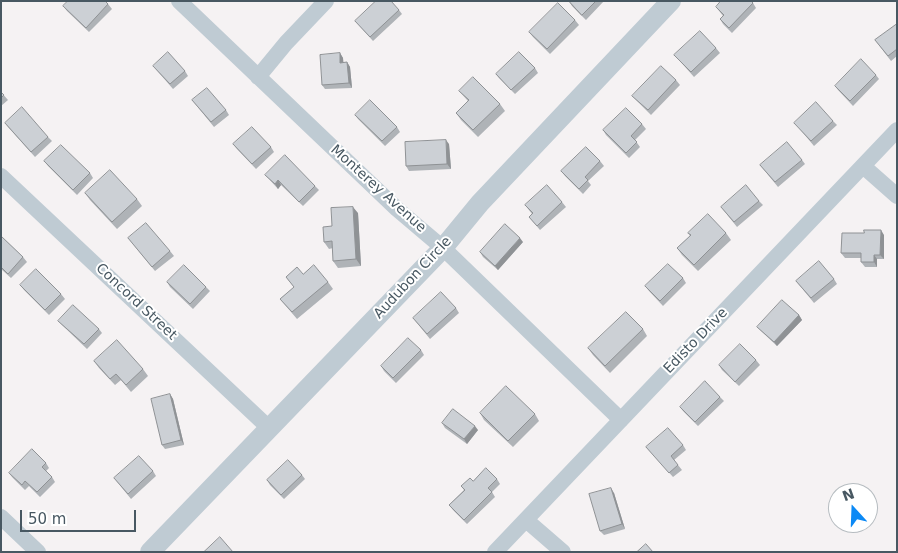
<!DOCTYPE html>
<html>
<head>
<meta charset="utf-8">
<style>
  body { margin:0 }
  #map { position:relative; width:898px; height:553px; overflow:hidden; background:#f5f2f3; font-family:"DejaVu Sans",sans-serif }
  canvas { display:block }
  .frame { position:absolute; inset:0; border:2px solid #485862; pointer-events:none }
  .north { position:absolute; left:828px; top:483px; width:50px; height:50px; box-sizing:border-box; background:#fff; border:1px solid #b6bcc0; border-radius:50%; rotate:340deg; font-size:14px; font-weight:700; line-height:20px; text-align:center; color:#485862 }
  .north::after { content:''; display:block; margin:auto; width:18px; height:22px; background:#0c89f5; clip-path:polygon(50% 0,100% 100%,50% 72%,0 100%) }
  .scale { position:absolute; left:20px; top:510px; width:116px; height:22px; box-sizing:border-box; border:2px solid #485862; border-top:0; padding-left:6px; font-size:15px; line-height:18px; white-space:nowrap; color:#485862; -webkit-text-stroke:4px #fff; paint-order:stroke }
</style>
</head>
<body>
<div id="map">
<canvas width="898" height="553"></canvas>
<div class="frame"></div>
<div class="north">N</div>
<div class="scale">50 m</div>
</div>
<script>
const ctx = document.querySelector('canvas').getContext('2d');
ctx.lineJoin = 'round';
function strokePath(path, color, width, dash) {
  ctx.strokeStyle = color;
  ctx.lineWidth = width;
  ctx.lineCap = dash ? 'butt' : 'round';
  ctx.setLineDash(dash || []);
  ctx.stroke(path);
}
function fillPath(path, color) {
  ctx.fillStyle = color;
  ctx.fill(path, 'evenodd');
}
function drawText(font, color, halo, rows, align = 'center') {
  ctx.font = font + ' "DejaVu Sans",sans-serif';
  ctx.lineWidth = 4;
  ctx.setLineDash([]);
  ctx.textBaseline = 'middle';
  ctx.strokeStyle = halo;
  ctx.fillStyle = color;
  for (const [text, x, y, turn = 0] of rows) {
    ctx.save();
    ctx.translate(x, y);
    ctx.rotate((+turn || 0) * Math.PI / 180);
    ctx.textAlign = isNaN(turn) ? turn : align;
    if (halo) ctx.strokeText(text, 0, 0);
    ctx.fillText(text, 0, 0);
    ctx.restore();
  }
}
const minor = new Path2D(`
  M 179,1 L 397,209 L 443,248 L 621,420
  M 258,77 L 286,43 L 326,1
  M 863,166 L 897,196
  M 1,176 L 269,428
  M 1,517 L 38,552
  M 526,520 L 563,552
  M 495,552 L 897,130`);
const tertiary = new Path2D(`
  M 150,552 L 443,248 L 480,203 L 671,1`);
const wall = new Path2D(`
  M 569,1 L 604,1 L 586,20 L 572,6 Z
  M 753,3 L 756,8 L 732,33 L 723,24 L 720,19 L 723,16 L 716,7 Z
  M 108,4 L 112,9 L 89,32 L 67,11 L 63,6 Z
  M 399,10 L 402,14 L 373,41 L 355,21 Z
  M 575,20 L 579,25 L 550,54 L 533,37 L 529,32 Z
  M 897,24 L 897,56 L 891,61 L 875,40 Z
  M 716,48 L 720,53 L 694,77 L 678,59 L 674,55 Z
  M 340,53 L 343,58 L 343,63 L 347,62 L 350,67 L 352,88 L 325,89 L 322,85 Z
  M 153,66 L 185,71 L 188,76 L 173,89 Z
  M 535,68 L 538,73 L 515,94 L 499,78 L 496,74 Z
  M 876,75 L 879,79 L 853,106 L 838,90 L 835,86 Z
  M 676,80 L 680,85 L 651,115 L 632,96 Z
  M 459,91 L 500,104 L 505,111 L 478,137 L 461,120 L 456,113 L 468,101 Z
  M 1,92 L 8,100 L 1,106 Z
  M 192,100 L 226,110 L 229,115 L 214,127 Z
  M 355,115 L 397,127 L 400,132 L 385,146 L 358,119 Z
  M 833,121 L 837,125 L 814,146 L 798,127 L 794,123 Z
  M 5,123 L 48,137 L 52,141 L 35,157 L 8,127 Z
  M 642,124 L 646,129 L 635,140 L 640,147 L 629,158 L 606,135 L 603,130 Z
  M 233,144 L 271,147 L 274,152 L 256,169 L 237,149 Z
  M 449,144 L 451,169 L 409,171 L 406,166 Z
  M 802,160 L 805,164 L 778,187 L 760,165 Z
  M 44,161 L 90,173 L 93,178 L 77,195 L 48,166 Z
  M 600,161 L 604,166 L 588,181 L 591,185 L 583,194 L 565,176 L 561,171 Z
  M 265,175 L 315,186 L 319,190 L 303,206 L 281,185 L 278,189 L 269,179 Z
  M 85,193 L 137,199 L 142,206 L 117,229 L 90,200 Z
  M 759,201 L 763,205 L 737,227 L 721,207 Z
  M 562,202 L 566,207 L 540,230 L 529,217 L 532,214 L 525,205 Z
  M 358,213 L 361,266 L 338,268 L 333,261 L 333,248 L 329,249 L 324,242 L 332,226 Z
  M 688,233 L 726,233 L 731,240 L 698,271 L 682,255 L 677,248 L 690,236 Z
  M 884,235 L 884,259 L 877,259 L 877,267 L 865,267 L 861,262 L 861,258 L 845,258 L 841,253 Z
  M 1,236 L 23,257 L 27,262 L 11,278 L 1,269 Z
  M 128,238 L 170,251 L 174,256 L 155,271 Z
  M 523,242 L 498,270 L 483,257 L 480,252 Z
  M 303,274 L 328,282 L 333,289 L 297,319 L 280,299 L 294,287 L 286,277 Z
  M 683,278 L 686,283 L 663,306 L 649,291 L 645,286 Z
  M 834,279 L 837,284 L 814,303 L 796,281 Z
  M 167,282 L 206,287 L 210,291 L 193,309 L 170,287 Z
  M 20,285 L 61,294 L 65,299 L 49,315 L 24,290 Z
  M 456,308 L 459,313 L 430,339 L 413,318 Z
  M 799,315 L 802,320 L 777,346 L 761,331 L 757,327 Z
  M 58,321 L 99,329 L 102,333 L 87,349 L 62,325 Z
  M 643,329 L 647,336 L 610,373 L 593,355 L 588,348 Z
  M 421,350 L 424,355 L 396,383 L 384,371 L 381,366 Z
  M 756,360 L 760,365 L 739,386 L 722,370 L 719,365 Z
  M 94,361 L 143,369 L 148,376 L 131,392 L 121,380 L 115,385 L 99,368 Z
  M 170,394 L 173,399 L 184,445 L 165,449 L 162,445 Z
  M 720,397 L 724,401 L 698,426 L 683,411 L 680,407 Z
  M 480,413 L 535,414 L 539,421 L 513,447 L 484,420 Z
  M 442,423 L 478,430 L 467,444 L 445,428 Z
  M 683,445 L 686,450 L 674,460 L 682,470 L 673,477 L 646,447 Z
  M 46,463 L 49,468 L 46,471 L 52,477 L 55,482 L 40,497 L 29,486 L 25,490 L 12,477 L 9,473 Z
  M 153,471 L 156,476 L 131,499 L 114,478 Z
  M 302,475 L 305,479 L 284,499 L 270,485 L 267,480 Z
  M 497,479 L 500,484 L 492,492 L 495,497 L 467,524 L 453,510 L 449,505 L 464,490 L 461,486 L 473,481 Z
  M 614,493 L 625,529 L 604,535 L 600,531 Z`);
const shadedWall = new Path2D(`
  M 340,53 L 343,58 L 344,67 L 340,63 Z
  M 347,62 L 350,67 L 352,88 L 349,83 Z
  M 446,140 L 449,144 L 451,169 L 447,164 Z
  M 278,180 L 281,185 L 278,189 L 275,184 Z
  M 353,207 L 358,213 L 361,266 L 356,259 Z
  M 881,230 L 884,235 L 884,259 L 880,255 Z
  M 520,238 L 523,242 L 498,270 L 495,266 Z
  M 874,255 L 877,259 L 877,267 L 874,262 Z
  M 799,315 L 802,320 L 777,346 L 774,342 Z
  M 170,394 L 173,399 L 184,445 L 181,440 Z
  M 475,426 L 478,430 L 467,444 L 464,439 Z
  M 611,488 L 614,493 L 625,529 L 622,524 Z`);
const building = new Path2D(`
  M 68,1 L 105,1 L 108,4 L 86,28 L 63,6 Z
  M 376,1 L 391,1 L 399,10 L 370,37 L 355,21 Z
  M 569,1 L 596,1 L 582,15 Z
  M 721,1 L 751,1 L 753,3 L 729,28 L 720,19 L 724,15 L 716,7 Z
  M 558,3 L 575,20 L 547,49 L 529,32 Z
  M 897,24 L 897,49 L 888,56 L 875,40 Z
  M 700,31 L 716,48 L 691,72 L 674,55 Z
  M 168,52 L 185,71 L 170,84 L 153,66 Z
  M 519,52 L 535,68 L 511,90 L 496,74 Z
  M 340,53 L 340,63 L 347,62 L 349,83 L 322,85 L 320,55 Z
  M 861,59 L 876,75 L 850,101 L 835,86 Z
  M 661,66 L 676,80 L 648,110 L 632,96 Z
  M 473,77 L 500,104 L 473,130 L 456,113 L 469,100 L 459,91 Z
  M 207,88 L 226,110 L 211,122 L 192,100 Z
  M 1,92 L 4,95 L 1,98 Z
  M 370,100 L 397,127 L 382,141 L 355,115 Z
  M 816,102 L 833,121 L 811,141 L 794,123 Z
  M 22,107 L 48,137 L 31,152 L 5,123 Z
  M 626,108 L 642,124 L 631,136 L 637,142 L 626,153 L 603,130 Z
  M 252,127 L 271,147 L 252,164 L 233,144 Z
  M 446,140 L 447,164 L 406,166 L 405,142 Z
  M 787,142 L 802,160 L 775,182 L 760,165 Z
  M 61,145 L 90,173 L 73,190 L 44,161 Z
  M 586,147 L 600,161 L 585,177 L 588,180 L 579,189 L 561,171 Z
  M 285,155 L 315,186 L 299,202 L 278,180 L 275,184 L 265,175 Z
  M 110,170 L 137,199 L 112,222 L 85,193 Z
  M 547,185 L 562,202 L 537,226 L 529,217 L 533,213 L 525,205 Z
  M 746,185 L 759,201 L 734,222 L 721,207 Z
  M 353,207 L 356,259 L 333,261 L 332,241 L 324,242 L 323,227 L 332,226 L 331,208 Z
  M 708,214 L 726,233 L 694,265 L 677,248 L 691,235 L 688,233 Z
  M 146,223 L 170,251 L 152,267 L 128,238 Z
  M 505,224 L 520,238 L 495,266 L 480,252 Z
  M 864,230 L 881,230 L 880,255 L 874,255 L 874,262 L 861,262 L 861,253 L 841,253 L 842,233 L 864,233 Z
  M 1,236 L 23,257 L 8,274 L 1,267 Z
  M 819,261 L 834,279 L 811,298 L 796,281 Z
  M 668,264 L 683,278 L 660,301 L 645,286 Z
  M 184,265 L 206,287 L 190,304 L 167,282 Z
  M 314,265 L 328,282 L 292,312 L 280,299 L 294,287 L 286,277 L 297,267 L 303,274 Z
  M 36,269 L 61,294 L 45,310 L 20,285 Z
  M 441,292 L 456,308 L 427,334 L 413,318 Z
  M 782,300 L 799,315 L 774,342 L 757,327 Z
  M 73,305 L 99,329 L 84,344 L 58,321 Z
  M 626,312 L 643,329 L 605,366 L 588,348 Z
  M 408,338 L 421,350 L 393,378 L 381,366 Z
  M 117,340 L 143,369 L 126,385 L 116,374 L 110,379 L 94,361 Z
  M 740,344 L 756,360 L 735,382 L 719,365 Z
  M 705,381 L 720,397 L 695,422 L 680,407 Z
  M 506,386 L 535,414 L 508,441 L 480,413 Z
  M 170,394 L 181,440 L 162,445 L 151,399 Z
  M 453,409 L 475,426 L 464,439 L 442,423 Z
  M 668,428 L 683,445 L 671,456 L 678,465 L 669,473 L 646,447 Z
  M 32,449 L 46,463 L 42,467 L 52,477 L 37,492 L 25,481 L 22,485 L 9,473 Z
  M 139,456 L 153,471 L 128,494 L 114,478 Z
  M 288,460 L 302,475 L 281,495 L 267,480 Z
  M 486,468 L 497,479 L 488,488 L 492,492 L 464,520 L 449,505 L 465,490 L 461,486 L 470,478 L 473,481 Z
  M 611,488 L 622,524 L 600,531 L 589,494 Z
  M 220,537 L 233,552 L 204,552 Z
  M 646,544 L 653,552 L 637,552 Z`);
const streetNames = [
  ["Monterey Avenue",378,189,42],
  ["Audubon Circle",413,278,-47],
  ["Concord Street",136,302,43],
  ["Edisto Drive",696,341,-46]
];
strokePath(minor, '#bfcbd3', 16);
strokePath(tertiary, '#bfcbd3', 20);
fillPath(wall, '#afb3b7');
fillPath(shadedWall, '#8f9295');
fillPath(building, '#ccd0d5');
strokePath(building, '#8f9295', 1);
drawText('14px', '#485862', '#fff', streetNames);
</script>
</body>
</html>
